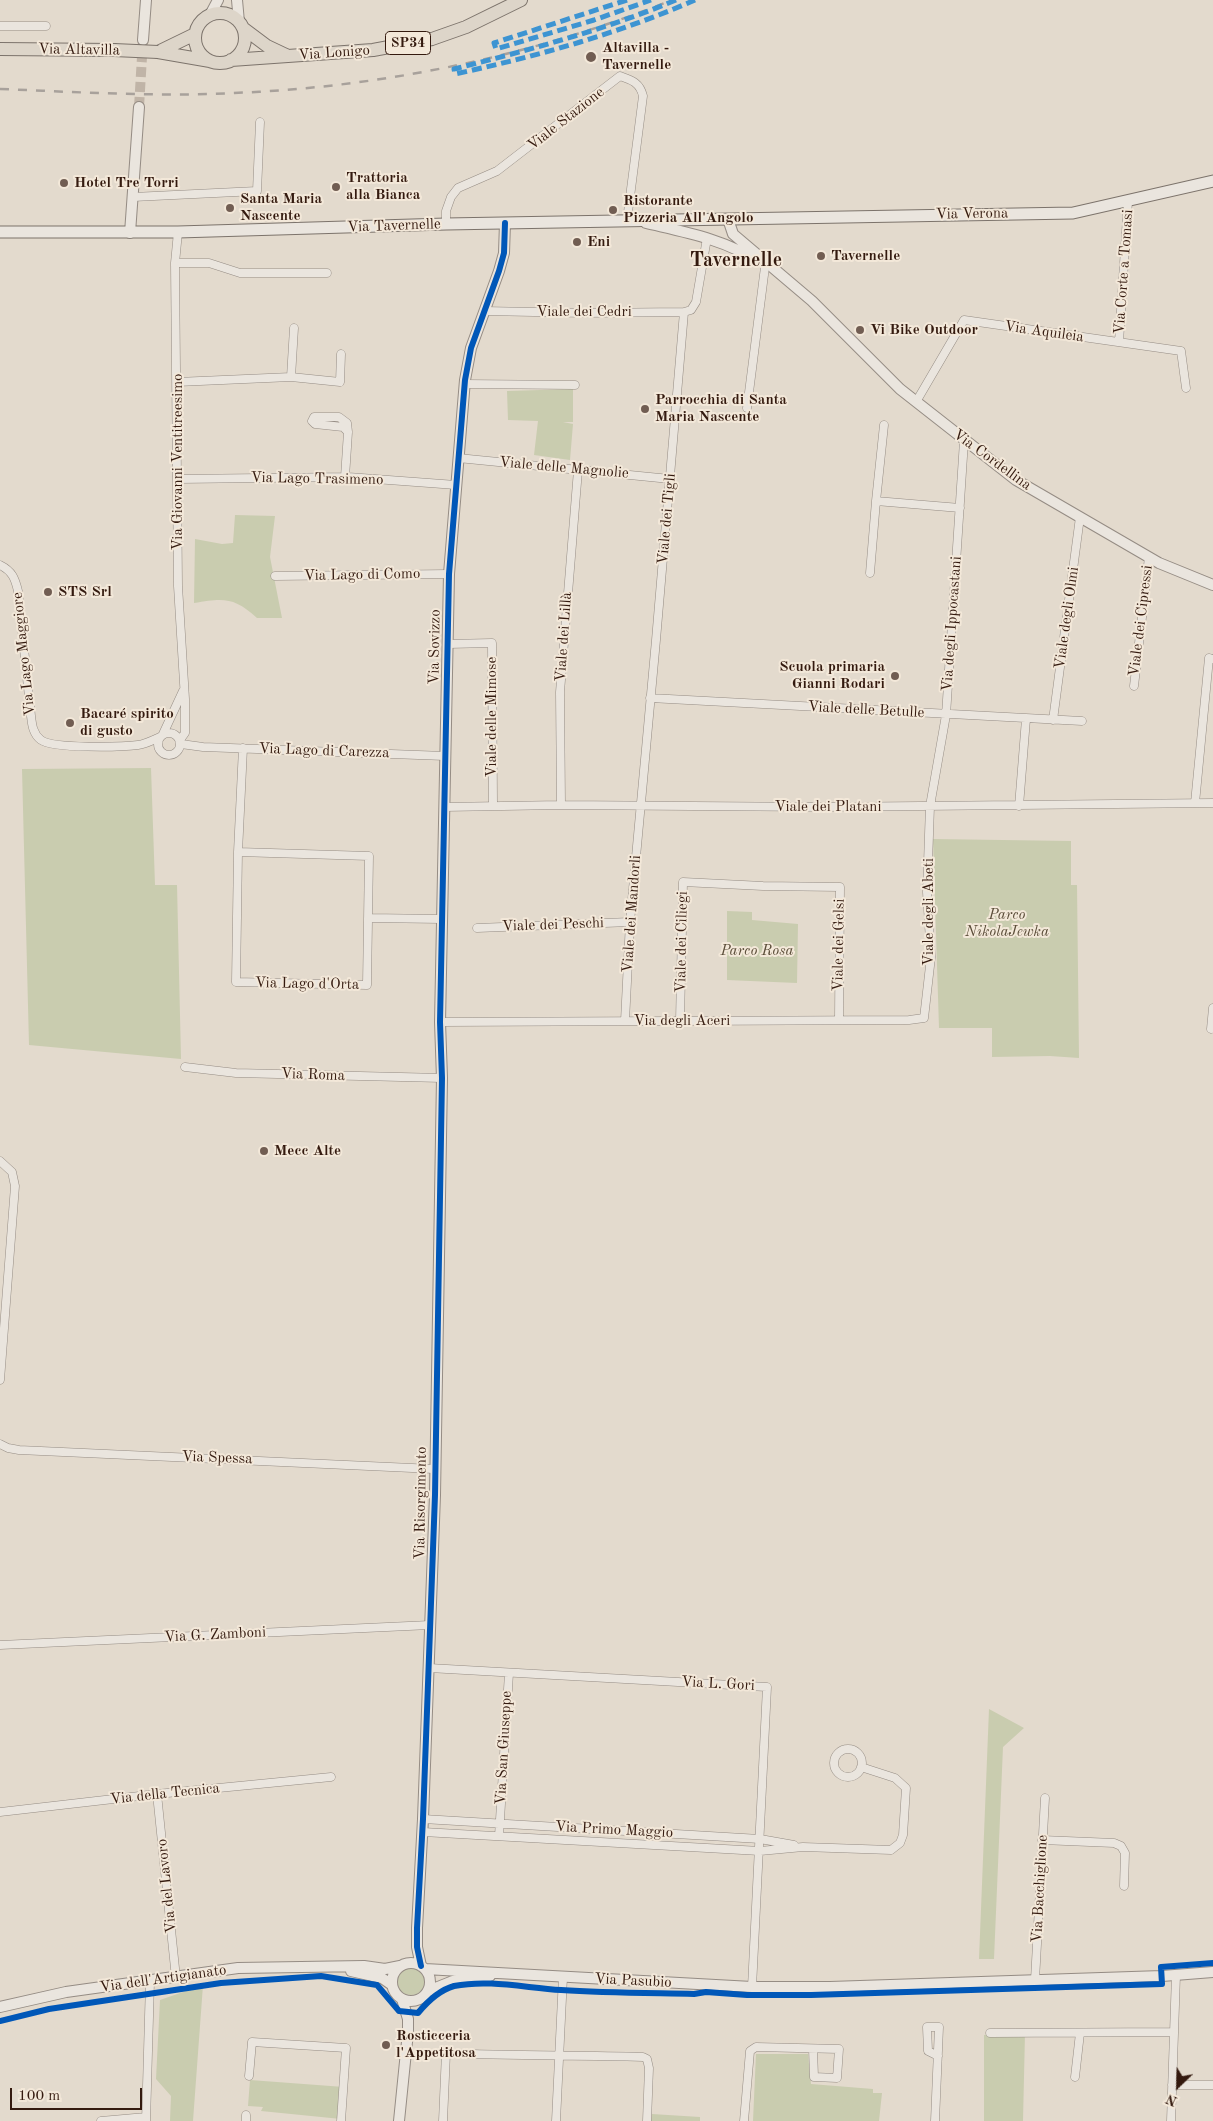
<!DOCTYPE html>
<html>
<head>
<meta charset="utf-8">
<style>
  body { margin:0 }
  #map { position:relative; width:1213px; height:2121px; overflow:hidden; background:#e3dacd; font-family:"Old Standard TT",serif }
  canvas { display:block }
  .north { position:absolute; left:1153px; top:2061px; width:50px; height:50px; -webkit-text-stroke:4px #f3e8d9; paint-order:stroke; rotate:204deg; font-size:14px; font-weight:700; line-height:20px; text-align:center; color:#341a0f }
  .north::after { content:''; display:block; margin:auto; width:18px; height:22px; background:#341a0f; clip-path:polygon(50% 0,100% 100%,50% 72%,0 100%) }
  .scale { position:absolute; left:10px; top:2088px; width:132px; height:22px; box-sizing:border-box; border:2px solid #341a0f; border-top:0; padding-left:6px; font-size:15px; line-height:18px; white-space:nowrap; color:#341a0f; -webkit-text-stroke:4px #f3e8d9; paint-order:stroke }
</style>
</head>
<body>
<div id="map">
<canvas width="1213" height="2121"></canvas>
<div class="north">N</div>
<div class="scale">100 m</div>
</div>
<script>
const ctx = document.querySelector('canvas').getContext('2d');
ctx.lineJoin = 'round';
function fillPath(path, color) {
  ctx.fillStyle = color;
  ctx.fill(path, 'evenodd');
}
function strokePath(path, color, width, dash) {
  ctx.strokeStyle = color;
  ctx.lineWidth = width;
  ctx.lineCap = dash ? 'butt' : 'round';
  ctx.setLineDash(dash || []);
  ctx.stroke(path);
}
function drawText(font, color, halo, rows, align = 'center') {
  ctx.font = font + ' "Old Standard TT",serif';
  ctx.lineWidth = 4;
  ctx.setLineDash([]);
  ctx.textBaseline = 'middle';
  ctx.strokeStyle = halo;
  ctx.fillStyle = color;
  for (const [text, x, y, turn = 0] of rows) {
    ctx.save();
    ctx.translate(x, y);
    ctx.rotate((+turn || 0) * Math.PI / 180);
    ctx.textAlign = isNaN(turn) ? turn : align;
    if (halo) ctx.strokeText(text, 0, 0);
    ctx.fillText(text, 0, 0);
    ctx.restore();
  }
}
const green = new Path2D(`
  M 573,389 L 573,422 L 563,422 L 573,424 L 570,460 L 534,455 L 538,421 L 508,420 L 507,391 Z
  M 235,515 L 275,516 L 270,557 L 282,618 L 257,618 C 234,597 224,598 194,603 L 195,539 L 222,544 L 233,543 Z
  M 151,768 L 155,885 L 177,885 L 181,1059 L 29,1045 L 22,769 Z
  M 933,839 L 1071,841 L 1071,885 L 1077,885 L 1079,1058 L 1050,1056 L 992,1057 L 992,1028 L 939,1028 Z
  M 727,911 L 752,912 L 752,920 L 798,924 L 797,983 L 727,980 Z
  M 989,1709 L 1024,1728 L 1003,1747 L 994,1959 L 979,1959 Z
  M397 1981a14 14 0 1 1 28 0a14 14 0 1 1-28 0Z
  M 203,1985 L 193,2121 L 170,2121 L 171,2096 L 156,2079 L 160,2000 Z
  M 1025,2033 L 1023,2121 L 984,2121 L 984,2035 Z
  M 756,2054 L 808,2054 L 811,2084 L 873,2089 L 873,2093 L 882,2093 L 879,2121 L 753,2121 Z
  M 250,2080 L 344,2087 L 341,2119 L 261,2111 L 263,2107 L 248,2106 Z
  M 652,2114 L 700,2117 L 700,2121 L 651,2121 Z`);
const tertiaryTunnel = new Path2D(`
  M 139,107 L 143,40`);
const minor = new Path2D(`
  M 0,26 L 46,26
  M 133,197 L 257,191 L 260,122
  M 446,224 L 446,211 L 451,197 L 458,188 L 497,171 L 620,76 C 632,80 640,83 643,96 L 627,220
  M 178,232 L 175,263 L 178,586 L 185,699 L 185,733 L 180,740
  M 175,263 L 209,263 L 240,273 L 327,273
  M 484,311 L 584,313 L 684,312
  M 1119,342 L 1128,201
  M 291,377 L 294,328
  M 177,382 L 291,377 L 340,382 L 341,354
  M 464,384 L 575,385
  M 916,402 L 964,320 L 1181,351 L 1186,388
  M 747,408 L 765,267
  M 884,425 L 876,501 L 960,508
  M 458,458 L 670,479
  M 345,477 L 348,432 L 347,423 L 339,417 L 314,417 L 312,421 L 315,424 L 343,427 L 348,432
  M 178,479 L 348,477 L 456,485
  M 0,565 C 12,571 15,578 18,591 L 31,716 C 32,725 33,734 41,740 C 53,749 122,747 138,745 C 146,744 153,740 160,737
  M 870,573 L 876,501
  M 275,576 L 449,574
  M 448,644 L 492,643 L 493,805
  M 1134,686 L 1149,557
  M 650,698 L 1082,721
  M 1053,720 L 1080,517
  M158 744a11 11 0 1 1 22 0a11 11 0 1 1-22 0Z
  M 163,734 L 183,691
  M 181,744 L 203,747 L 445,756
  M 1195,803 L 1209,658 L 1213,659
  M 561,805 L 560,692 L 578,470
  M 1019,806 L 1026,719
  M 444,807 L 561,805 L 823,807 L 1213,803
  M 238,852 L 369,856 L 367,985 L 236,982 L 238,852 L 243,748
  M 368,918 L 442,919
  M 477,928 L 630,922
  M 625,1021 L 630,922 L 656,640 L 684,312 L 691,310 L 696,302 L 707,238
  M 680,1021 L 683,882 L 763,886 L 840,887 L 839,1020
  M 440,1022 L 909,1020 L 924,1018 L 931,957 L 927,892 L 930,806 L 946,715 L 964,441
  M 1211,1029 L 1213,1008
  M 185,1067 L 236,1073 L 442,1078
  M 0,1161 L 12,1172 L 15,1186 L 0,1380
  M 0,1444 L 8,1448 L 19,1450 L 434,1469
  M 0,1645 L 430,1625
  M 429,1668 L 767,1687 L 752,1987
  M834 1763a14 14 0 1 1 28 0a14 14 0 1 1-28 0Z
  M 157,1794 L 176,1978
  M 0,1812 L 157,1794 L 331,1777
  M 423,1819 L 760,1839 L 794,1845
  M 423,1832 L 760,1851 L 803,1847 L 891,1850 L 900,1843 L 903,1835 L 906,1788 L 895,1778 L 861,1767
  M 499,1836 L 509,1673
  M 1042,1840 L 1114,1843 L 1121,1846 L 1125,1853 L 1124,1886
  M 1035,1980 L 1045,1798
  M 990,2033 L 1174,2032
  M 249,2076 L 252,2042 L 346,2048 L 341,2121
  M 1075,2077 L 1080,2033
  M 1172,2085 L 1213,2085
  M 101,2121 L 146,2117
  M 146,2121 L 150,1982
  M 246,2121 L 246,2115
  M 443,2121 L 446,2053 C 512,2056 577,2055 643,2057 L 647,2059 L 649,2068 L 647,2121
  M 556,2121 L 563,1977
  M 744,2121 L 750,2051 L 756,2047 L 839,2049 L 837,2078 L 814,2077 L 813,2049
  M 935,2121 L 939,2027 L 927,2027 L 928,2051 L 938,2056
  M 1171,2121 L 1176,1975`);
const tertiary = new Path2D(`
  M 237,0 L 239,22
  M 210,15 L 218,0
  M 143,40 L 146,0
  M 728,219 L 733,234 L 812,301 L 900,389 L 1016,480 L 1159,563 L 1213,585
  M 646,223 C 684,232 724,239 757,261
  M 130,233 L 139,107
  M392 1982a19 19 0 1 1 38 0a19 19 0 1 1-38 0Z
  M 421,1966 L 417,1947 L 417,1928 L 423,1819 L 435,1495 L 442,1078 L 440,1022 L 449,574 L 465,380 L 471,348 L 499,271 L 504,253 L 505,223
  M 425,1969 L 752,1987 L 830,1987 L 1162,1976 L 1213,1972
  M 351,1971 L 382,1978 L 392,1985
  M 428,1991 L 453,1981 L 490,1976
  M 0,2007 L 66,1992 L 238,1968 L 364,1966 L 385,1969 L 400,1966
  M 399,2121 L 408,2032 L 408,2019 L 402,1999`);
const secondary = new Path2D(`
  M 0,232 L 178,232 L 446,224 L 1073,213 L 1213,181`);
const primary = new Path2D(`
  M195 38a25 25 0 1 1 50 0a25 25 0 1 1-50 0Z
  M 243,28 L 267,46 L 286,55
  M 0,49 L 114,50
  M 158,52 L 210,61
  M 158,52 L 195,34
  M 231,60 L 373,50 L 432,39 L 466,27 L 521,0`);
const rail = new Path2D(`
  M 0,89 C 78,92 156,97 234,93 C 384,87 533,56 672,0`);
const primaryBridge = new Path2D(`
  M 114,50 L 158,52`);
const quiet = new Path2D(`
  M 627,0 L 494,43 L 496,49 L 594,20 L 651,0
  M 676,0 C 604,30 529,50 454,69 L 455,74 C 538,56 617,34 695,0`);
const cycleway = new Path2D(`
  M 421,1966 L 417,1947 L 417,1928 L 423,1819 L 435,1495 L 442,1078 L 440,1022 L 449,574 L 465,380 L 471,348 L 499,271 L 504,253 L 505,223
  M 0,2021 L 49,2009 L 221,1983 L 321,1976 L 377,1985 L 399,2011 L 418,2013 C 427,2002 440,1990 454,1986 C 489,1979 526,1988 561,1990 C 605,1993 650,1993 694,1994 L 706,1992 L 747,1995 L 811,1995 L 1162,1984 L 1161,1967 L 1213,1963`);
const markers = [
  [591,57,6,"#715d52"],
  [64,183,5,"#715d52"],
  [336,187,5,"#715d52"],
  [230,208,5,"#715d52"],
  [613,210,5,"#715d52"],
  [577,242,5,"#715d52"],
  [821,256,5,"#715d52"],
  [860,330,5,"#715d52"],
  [645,409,5,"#715d52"],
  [48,592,5,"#715d52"],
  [895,676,5,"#715d52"],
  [70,723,5,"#715d52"],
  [264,1151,5,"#715d52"],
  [386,2045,5,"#715d52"]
];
const shields = [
  [408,43,45]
];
const shieldNames = [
  ["SP34",408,43]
];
const poiNames = [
  ["Altavilla -",602,48],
  ["Tavernelle",602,65],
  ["Trattoria",346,178],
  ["alla Bianca",346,195],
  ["Hotel Tre Torri",74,183],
  ["Santa Maria",240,199],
  ["Nascente",240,216],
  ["Ristorante",623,201],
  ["Pizzeria All'Angolo",623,218],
  ["Eni",587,242],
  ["Tavernelle",831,256],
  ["Vi Bike Outdoor",870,330],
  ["Parrocchia di Santa",655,400],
  ["Maria Nascente",655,417],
  ["STS Srl",58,592],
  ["Scuola primaria",885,667,"right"],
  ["Gianni Rodari",885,684,"right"],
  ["Bacaré spirito",80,714],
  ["di gusto",80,731],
  ["Mecc Alte",274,1151],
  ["Rosticceria",396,2036],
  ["l'Appetitosa",396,2053]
];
const streetNames = [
  ["Via Altavilla",79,50,1],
  ["Via Lonigo",334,53,-4],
  ["Viale Stazione",566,119,-38],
  ["Via Verona",972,214,-1],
  ["Via Tavernelle",394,226,-2],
  ["Via Corte a Tomasi",1124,272,-86],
  ["Viale dei Cedri",584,312],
  ["Via Aquileia",1044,332,8],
  ["Via Cordellina",992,460,36],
  ["Via Giovanni Ventitreesimo",178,462,-90],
  ["Viale delle Magnolie",564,468,5],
  ["Via Lago Trasimeno",317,479,1],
  ["Viale dei Tigli",667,519,-85],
  ["Via Lago di Como",362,575,-1],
  ["Viale degli Olmi",1067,618,-82],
  ["Viale dei Cipressi",1141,621,-83],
  ["Via degli Ippocastani",952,624,-86],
  ["Viale dei Lillà",564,637,-86],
  ["Via Sovizzo",435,647,-89],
  ["Via Lago Maggiore",24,654,-96],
  ["Viale delle Betulle",866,710,3],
  ["Viale delle Mimose",492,717,-90],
  ["Via Lago di Carezza",324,751,2],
  ["Viale dei Platani",828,807],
  ["Viale degli Abeti",929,912,-90],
  ["Viale dei Mandorli",632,914,-86],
  ["Viale dei Peschi",553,925,-2],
  ["Viale dei Ciliegi",682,942,-89],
  ["Viale dei Gelsi",839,945,-89],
  ["Via Lago d'Orta",307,984,1],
  ["Via degli Aceri",682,1021],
  ["Via Roma",313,1075,2],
  ["Via Spessa",217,1458,2],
  ["Via Risorgimento",421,1503,-89],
  ["Via G. Zamboni",215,1635,-3],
  ["Via L. Gori",718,1684,3],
  ["Via San Giuseppe",504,1748,-87],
  ["Via della Tecnica",165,1794,-6],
  ["Via Primo Maggio",614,1830,3],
  ["Via del Lavoro",167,1886,-96],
  ["Via Bacchiglione",1040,1889,-87],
  ["Via dell'Artigianato",163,1979,-8],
  ["Via Pasubio",633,1981,3]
];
const parkNames = [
  ["Parco",1007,915],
  ["NikolaJewka",1007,932],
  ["Parco Rosa",757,951]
];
const districtNames = [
  ["Tavernelle",736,261]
];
fillPath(green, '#c9ccaf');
strokePath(tertiaryTunnel, '#c0b4a7', 10, [10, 5]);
strokePath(minor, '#958c84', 9);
strokePath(tertiary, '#958c84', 12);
strokePath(secondary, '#7c736b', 13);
strokePath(primary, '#7c736b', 14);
strokePath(minor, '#eae5de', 8);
strokePath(tertiary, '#eae5de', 10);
strokePath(secondary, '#eae5de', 11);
strokePath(primary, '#ddd5c9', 12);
strokePath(rail, '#a8a19b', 2.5, [9, 9]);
strokePath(primaryBridge, '#7c736b', 14, []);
strokePath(primaryBridge, '#ddd5c9', 12);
strokePath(quiet, '#3d94d2', 5, [10, 5]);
strokePath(cycleway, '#0057b8', 6);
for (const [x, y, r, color] of markers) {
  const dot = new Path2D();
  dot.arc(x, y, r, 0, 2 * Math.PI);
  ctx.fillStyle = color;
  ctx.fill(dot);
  strokePath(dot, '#f3e8d9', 2);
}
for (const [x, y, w] of shields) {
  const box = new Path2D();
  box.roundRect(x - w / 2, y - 11.5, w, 23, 4);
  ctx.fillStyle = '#f3e8d9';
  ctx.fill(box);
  strokePath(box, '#341a0f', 1);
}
drawText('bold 14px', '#341a0f', null, shieldNames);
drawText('bold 15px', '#341a0f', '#f3e8d9', poiNames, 'left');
drawText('15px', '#341a0f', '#f3e8d9', streetNames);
drawText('italic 15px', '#5a4c38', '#f3e8d9', parkNames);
drawText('bold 20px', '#341a0f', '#f3e8d9', districtNames);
</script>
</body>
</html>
